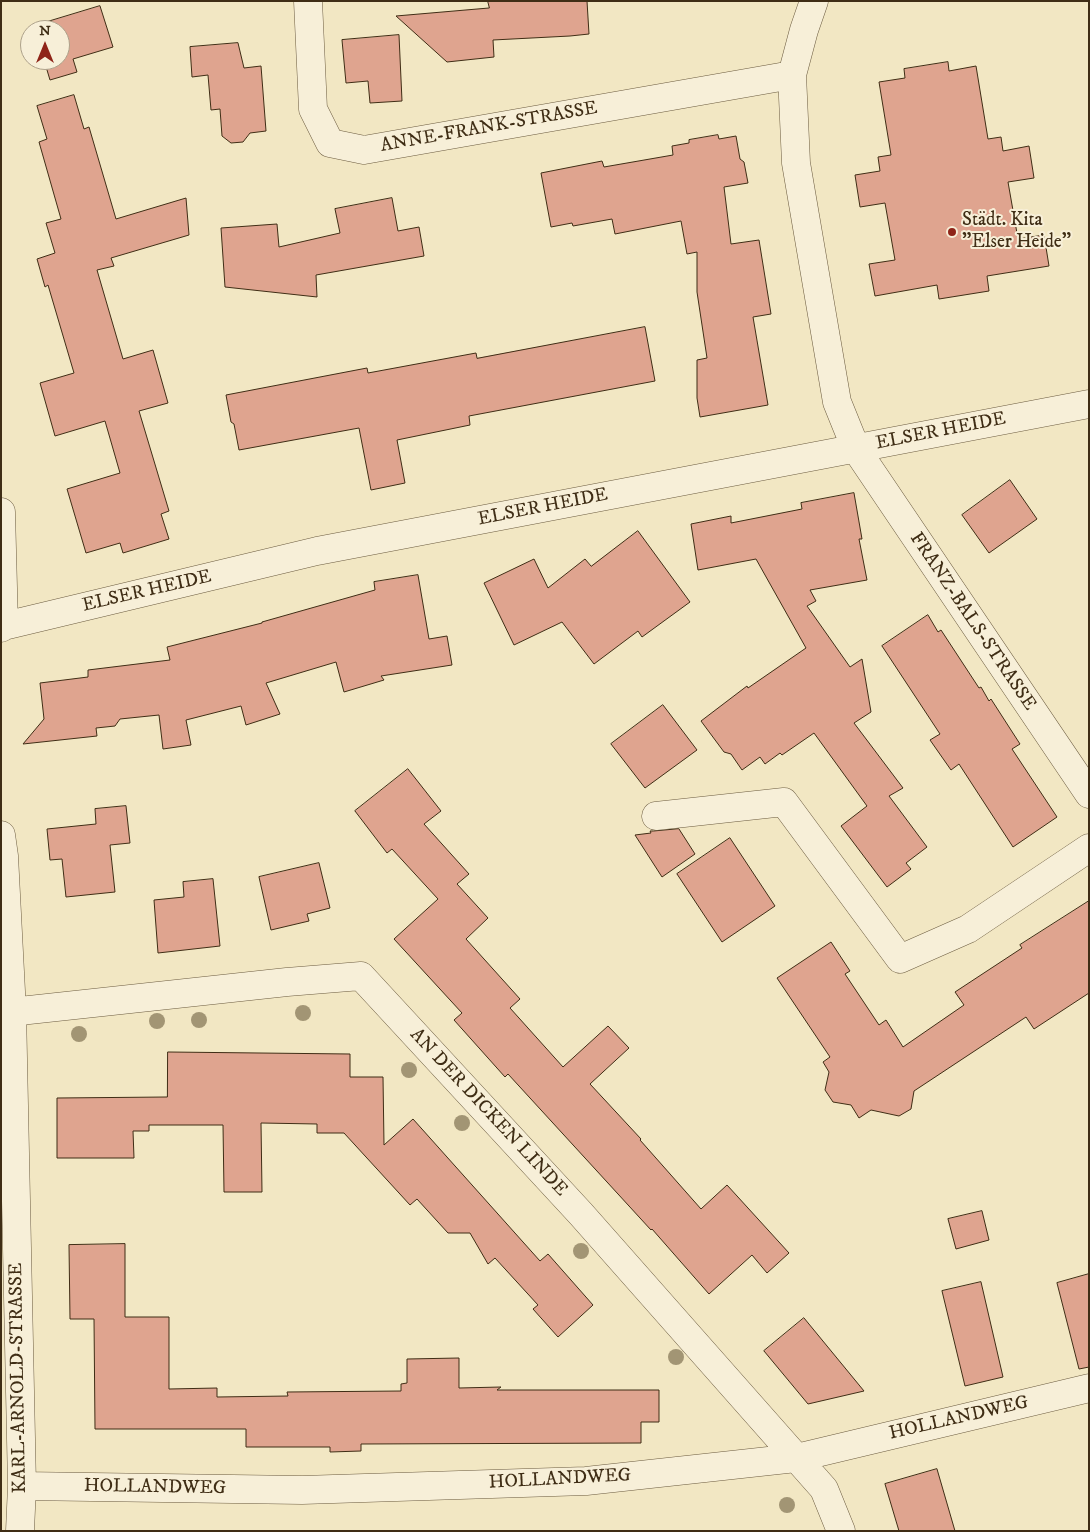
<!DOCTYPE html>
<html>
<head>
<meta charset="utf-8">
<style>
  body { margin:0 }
  #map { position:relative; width:1090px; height:1532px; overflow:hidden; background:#f2e7c3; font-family:"IM FELL DW Pica",serif }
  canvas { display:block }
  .frame { position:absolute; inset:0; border:2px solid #3f2d15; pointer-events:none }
  .north { position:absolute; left:20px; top:20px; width:50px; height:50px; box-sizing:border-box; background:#f7efd8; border:1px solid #ada18a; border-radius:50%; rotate:0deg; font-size:14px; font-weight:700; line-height:20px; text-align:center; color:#3f2d15 }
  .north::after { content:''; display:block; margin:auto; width:18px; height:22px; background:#8f2418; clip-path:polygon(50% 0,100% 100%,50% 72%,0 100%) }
</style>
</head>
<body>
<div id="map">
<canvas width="1090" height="1532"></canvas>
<div class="frame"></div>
<div class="north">N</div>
</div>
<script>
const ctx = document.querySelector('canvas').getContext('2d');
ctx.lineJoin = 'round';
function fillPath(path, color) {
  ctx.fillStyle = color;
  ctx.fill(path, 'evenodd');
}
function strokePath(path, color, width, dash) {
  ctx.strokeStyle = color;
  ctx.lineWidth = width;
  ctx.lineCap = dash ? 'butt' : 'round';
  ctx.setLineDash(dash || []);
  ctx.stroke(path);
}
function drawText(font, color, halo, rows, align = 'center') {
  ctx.font = font + ' "IM FELL DW Pica",serif';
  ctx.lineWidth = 4;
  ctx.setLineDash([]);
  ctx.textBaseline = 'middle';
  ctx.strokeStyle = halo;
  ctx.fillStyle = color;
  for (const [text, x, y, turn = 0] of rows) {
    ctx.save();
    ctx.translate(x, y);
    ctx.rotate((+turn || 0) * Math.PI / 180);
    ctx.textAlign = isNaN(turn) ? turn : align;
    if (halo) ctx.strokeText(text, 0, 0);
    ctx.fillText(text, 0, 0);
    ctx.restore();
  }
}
const building = new Path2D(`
  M 488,1 L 587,1 L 589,34 L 570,36 L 493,40 L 494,57 L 447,62 L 396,16 L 489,8 Z
  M 100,6 L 113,47 L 73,59 L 77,72 L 50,80 L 44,60 L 60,60 L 60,30 L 35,30 L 34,26 Z
  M 399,35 L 402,101 L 370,103 L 368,81 L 346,83 L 342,40 Z
  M 238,43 L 244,68 L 261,66 L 266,131 L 250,133 L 243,142 L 231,143 L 222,136 L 220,109 L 211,110 L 208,75 L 192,77 L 190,47 Z
  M 948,62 L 949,71 L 976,66 L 988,139 L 1001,137 L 1003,151 L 1029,146 L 1034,178 L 1008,182 L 1018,239 L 1044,235 L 1049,266 L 987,276 L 989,291 L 939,299 L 937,285 L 875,296 L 869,264 L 895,260 L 885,203 L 860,207 L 855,175 L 880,171 L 878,157 L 891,155 L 879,82 L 905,78 L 904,69 Z
  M 74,95 L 84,129 L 89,127 L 116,219 L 186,198 L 189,235 L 111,258 L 114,266 L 97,270 L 123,359 L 153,350 L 168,403 L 139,411 L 169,511 L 161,514 L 169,539 L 123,553 L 120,543 L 86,553 L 67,489 L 120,473 L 105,421 L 55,436 L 40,383 L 74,373 L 48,285 L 45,287 L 37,259 L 55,253 L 46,223 L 61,219 L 39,142 L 47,139 L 37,106 Z
  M 718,135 L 719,139 L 736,136 L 740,159 L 744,162 L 748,183 L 724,187 L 731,244 L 759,240 L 771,314 L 753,317 L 768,405 L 700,417 L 697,398 L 697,360 L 707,358 L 697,292 L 697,252 L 687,254 L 681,221 L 615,234 L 612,219 L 573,226 L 572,223 L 551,227 L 541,173 L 602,161 L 604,167 L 673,155 L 672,146 L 689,143 L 689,140 Z
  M 392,198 L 398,231 L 419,227 L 424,256 L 316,275 L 317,297 L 225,287 L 221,228 L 277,224 L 279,247 L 340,233 L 335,209 Z
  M 645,327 L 655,381 L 469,416 L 470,425 L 397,440 L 405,483 L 371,490 L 359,428 L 239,450 L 234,424 L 231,422 L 226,395 L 367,368 L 368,373 L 476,353 L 477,358 Z
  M 1010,480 L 1037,519 L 989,553 L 962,515 Z
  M 854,493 L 862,539 L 859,539 L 867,580 L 810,590 L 816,601 L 807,606 L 850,667 L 862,659 L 871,712 L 854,723 L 903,788 L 889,796 L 927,847 L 906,863 L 911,869 L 887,887 L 841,826 L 867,806 L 814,733 L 782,755 L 780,753 L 765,764 L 760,757 L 742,770 L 731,754 L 724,752 L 701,721 L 747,686 L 748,688 L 806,648 L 756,559 L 698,570 L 691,524 L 731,516 L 731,523 L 802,509 L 801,503 Z
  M 638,531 L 690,602 L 642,637 L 638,631 L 594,664 L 562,622 L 514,645 L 484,583 L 534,559 L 548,588 L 585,559 L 591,566 Z
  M 418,575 L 429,639 L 447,636 L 452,665 L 381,676 L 384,680 L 344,692 L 336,662 L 266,683 L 280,714 L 246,725 L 241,706 L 186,720 L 191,745 L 163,749 L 159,715 L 120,719 L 115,726 L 96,728 L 97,736 L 23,744 L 44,719 L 40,683 L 88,677 L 88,670 L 170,660 L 167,647 L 262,623 L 262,622 L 375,590 L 374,582 Z
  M 928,615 L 938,632 L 941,630 L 979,688 L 981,687 L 989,701 L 991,699 L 1020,744 L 1012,749 L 1057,817 L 1013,847 L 959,764 L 951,770 L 930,740 L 940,734 L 882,646 Z
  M 663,705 L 697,750 L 645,788 L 611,744 Z
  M 408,769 L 441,811 L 424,824 L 469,874 L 457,884 L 488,918 L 466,939 L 520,999 L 510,1008 L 563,1067 L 608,1026 L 629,1048 L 590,1084 L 641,1139 L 640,1140 L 701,1209 L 727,1185 L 789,1253 L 767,1273 L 752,1255 L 709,1294 L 652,1229 L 651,1230 L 508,1074 L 505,1077 L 454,1020 L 462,1013 L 394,939 L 438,899 L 392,849 L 387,853 L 355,811 Z
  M 126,806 L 130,843 L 110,845 L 115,892 L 66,897 L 62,859 L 50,860 L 47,829 L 96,824 L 95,809 Z
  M 679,829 L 695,854 L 662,877 L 635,835 L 651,833 L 650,831 L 653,831 Z
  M 730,838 L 775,906 L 722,942 L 677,874 Z
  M 319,863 L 330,908 L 307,914 L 309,921 L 271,930 L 259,877 Z
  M 213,879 L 220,946 L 158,953 L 154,900 L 184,897 L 183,882 Z
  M 1089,901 L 1089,993 L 1034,1029 L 1026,1017 L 914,1091 L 911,1109 L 899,1116 L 871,1110 L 859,1118 L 851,1105 L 833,1102 L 825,1090 L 829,1072 L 823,1062 L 830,1057 L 777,978 L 831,942 L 850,971 L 845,974 L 879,1025 L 886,1020 L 903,1047 L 964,1005 L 955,992 L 1022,948 L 1020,945 Z
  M 168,1052 L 350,1054 L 350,1077 L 383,1077 L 384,1145 L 413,1119 L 540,1261 L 548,1254 L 593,1305 L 558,1337 L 533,1309 L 538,1305 L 495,1258 L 488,1264 L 470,1233 L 448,1233 L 417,1199 L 410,1205 L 344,1133 L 317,1133 L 317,1124 L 261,1123 L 262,1192 L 224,1192 L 223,1125 L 149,1125 L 149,1131 L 133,1131 L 134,1158 L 57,1158 L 57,1098 L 167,1097 Z
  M 982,1211 L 989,1240 L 956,1249 L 948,1219 Z
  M 125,1244 L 125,1317 L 169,1317 L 169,1389 L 217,1388 L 217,1397 L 288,1396 L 287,1392 L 401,1391 L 401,1384 L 407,1383 L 407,1359 L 459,1358 L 459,1388 L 501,1387 L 497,1390 L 659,1390 L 659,1422 L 641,1422 L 641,1443 L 361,1444 L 361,1451 L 330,1452 L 330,1447 L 246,1447 L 246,1429 L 95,1429 L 94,1319 L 70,1319 L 69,1245 Z
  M 1089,1274 L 1089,1367 L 1079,1369 L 1057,1283 Z
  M 981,1282 L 1003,1377 L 965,1386 L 942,1291 Z
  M 804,1318 L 864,1391 L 808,1404 L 764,1351 Z
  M 937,1469 L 955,1531 L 899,1531 L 885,1484 Z`);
const street = new Path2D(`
  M 308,1 L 313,109 L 330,143 L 364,150 L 792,75
  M 814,1 L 804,30 L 792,75 L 796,163 L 837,402 L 856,449 L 1089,794
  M 1,512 L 4,626
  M 1,628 L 4,626 L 317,551 L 1089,404
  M 656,816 L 784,802 L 900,959 L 968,929 L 1089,848
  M 1,835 L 4,856 L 12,1011 L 22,1486 L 20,1531
  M 1,1013 L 287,982 L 361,976 L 581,1214 L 824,1489 L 841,1531
  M 22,1486 L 302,1490 L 586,1481 L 796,1458 L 1089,1388`);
const trees = [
  [303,1013],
  [199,1020],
  [157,1021],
  [79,1034],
  [409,1070],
  [462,1123],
  [581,1251],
  [676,1357],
  [787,1505]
];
const markers = [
  [952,232,5,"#8f2418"]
];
const streetNames = [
  ["ANNE-FRANK-STRASSE",489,128,-10],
  ["ELSER HEIDE",941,432,-11],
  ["ELSER HEIDE",543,508,-11],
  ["ELSER HEIDE",147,592,-13],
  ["FRANZ-BALS-STRASSE",972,622,56],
  ["AN DER DICKEN LINDE",488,1113,47],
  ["KARL-ARNOLD-STRASSE",19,1378,-91],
  ["HOLLANDWEG",959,1419,-13],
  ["HOLLANDWEG",560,1480,-3],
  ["HOLLANDWEG",155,1488,1]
];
const poiNames = [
  ["Städt. Kita",962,221],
  ["\"Elser Heide\"",962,243]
];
fillPath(building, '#dfa48f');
strokePath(building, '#3f2d15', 1);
strokePath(street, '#6c5c40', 29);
strokePath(street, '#f7efd8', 28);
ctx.fillStyle = '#a29574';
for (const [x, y] of trees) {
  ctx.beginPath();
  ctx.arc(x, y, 8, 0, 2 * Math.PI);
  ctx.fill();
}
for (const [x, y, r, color] of markers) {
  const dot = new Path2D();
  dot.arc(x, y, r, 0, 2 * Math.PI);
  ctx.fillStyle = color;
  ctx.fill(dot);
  strokePath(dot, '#f7efd8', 2);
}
drawText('19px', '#3f2d15', '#f7efd8', streetNames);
drawText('19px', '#3f2d15', '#f7efd8', poiNames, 'left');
</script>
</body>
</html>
